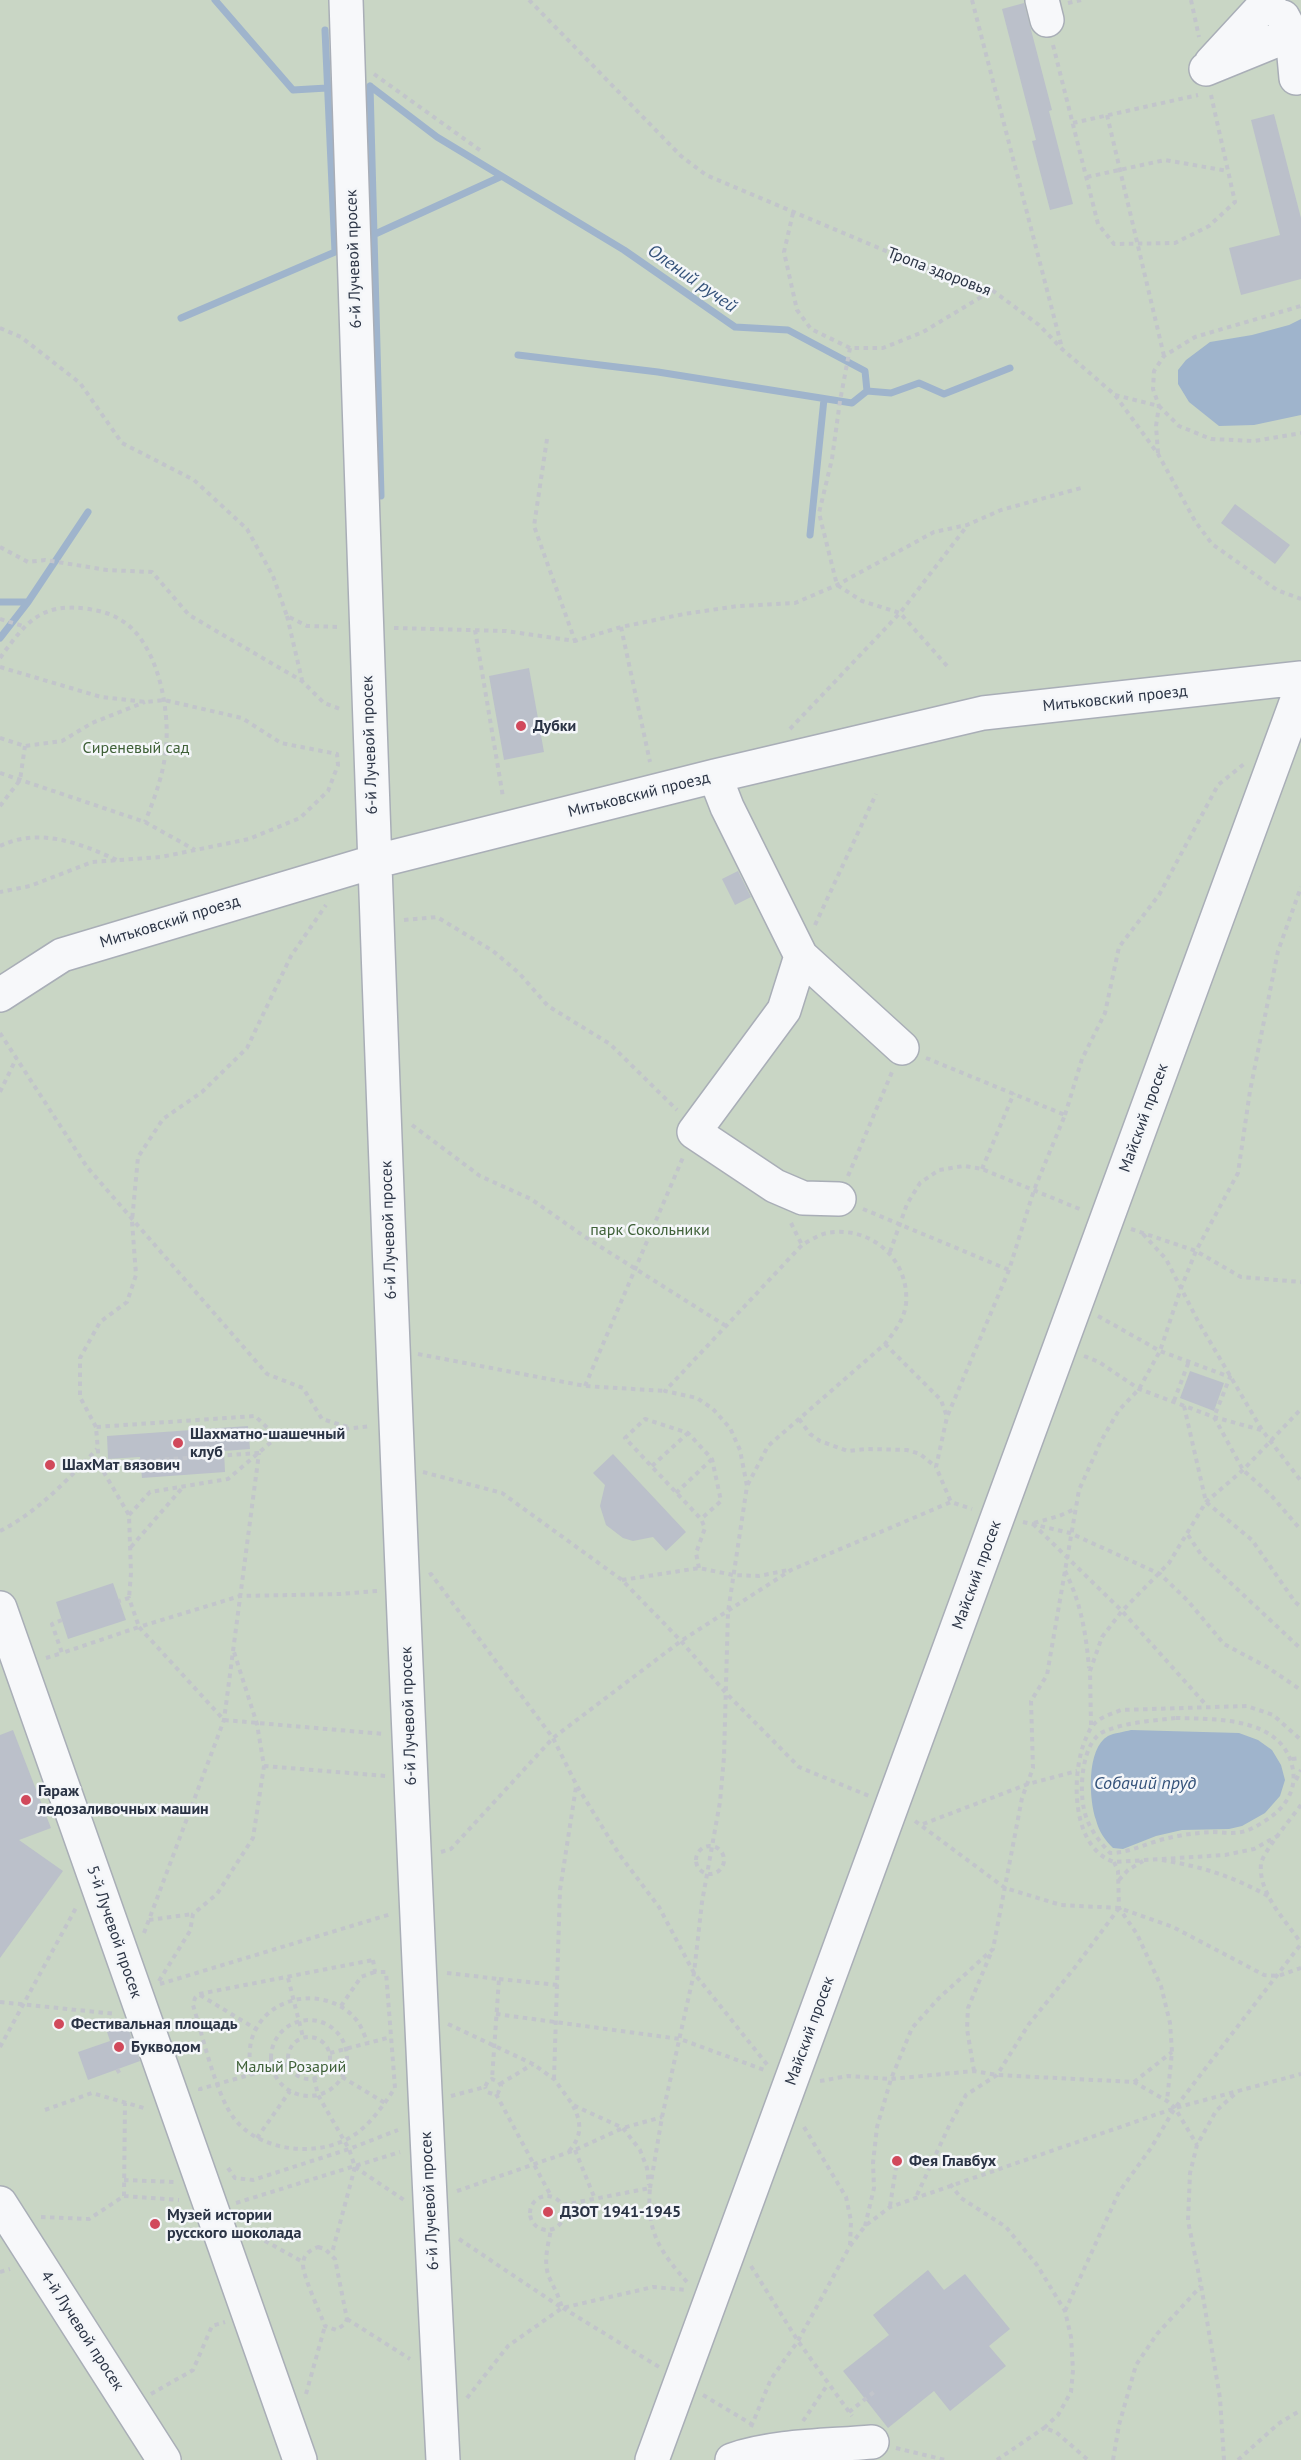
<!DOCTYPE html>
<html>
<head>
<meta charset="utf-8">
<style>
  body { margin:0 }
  canvas { display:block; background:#e4e7ec }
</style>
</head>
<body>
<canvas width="1301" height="2460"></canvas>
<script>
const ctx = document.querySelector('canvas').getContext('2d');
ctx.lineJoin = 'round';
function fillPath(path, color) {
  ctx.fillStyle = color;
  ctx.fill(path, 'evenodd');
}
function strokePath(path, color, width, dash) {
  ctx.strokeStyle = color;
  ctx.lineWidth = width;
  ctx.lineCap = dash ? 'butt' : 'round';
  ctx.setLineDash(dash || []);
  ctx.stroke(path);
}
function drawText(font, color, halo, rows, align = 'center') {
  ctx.font = font + ' "PT Sans",sans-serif';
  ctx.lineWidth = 5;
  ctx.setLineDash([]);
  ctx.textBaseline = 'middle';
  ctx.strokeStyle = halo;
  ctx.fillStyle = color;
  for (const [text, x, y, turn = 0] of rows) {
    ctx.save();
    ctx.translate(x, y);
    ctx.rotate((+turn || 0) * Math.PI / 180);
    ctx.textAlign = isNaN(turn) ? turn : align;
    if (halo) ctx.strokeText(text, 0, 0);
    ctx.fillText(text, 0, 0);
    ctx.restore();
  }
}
const green = new Path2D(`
  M 0,0 L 1301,0 L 1301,2460 L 0,2460 Z`);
const water = new Path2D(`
  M 1301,319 L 1301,415 L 1254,425 L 1219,426 L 1189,402 L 1178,384 L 1178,370 L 1186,360 L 1210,342 L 1252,335 L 1289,325 Z
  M 1131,1730 L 1239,1733 L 1258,1740 L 1272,1750 L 1281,1765 L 1285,1780 L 1280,1796 L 1265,1813 L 1242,1826 L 1229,1829 L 1182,1830 L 1156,1836 L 1123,1849 L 1113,1848 C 1105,1840 1099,1832 1096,1820 C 1089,1800 1086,1749 1108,1736 C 1114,1733 1124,1732 1131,1730 Z`);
const stream = new Path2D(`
  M 215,0 L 293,90 L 327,88
  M 370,86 L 437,137 L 624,250 L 735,327 L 788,330 L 865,371 L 867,391 L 891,393 L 919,383 L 944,394 L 1010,368
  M 370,86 L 381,496
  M 373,235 L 500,177
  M 181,318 L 335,252 L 325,30
  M 518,355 L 658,372 L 852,403 L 867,391
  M 810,535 L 824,399
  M 0,602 L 28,602 L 88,512
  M 0,638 L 28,602`);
const building = new Path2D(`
  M 1024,3 L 1052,110 L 1049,111 L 1073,204 L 1050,210 L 1032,141 L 1036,140 L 1002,9 Z
  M 1274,114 L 1301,218 L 1301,279 L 1241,295 L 1229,248 L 1280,235 L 1251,120 Z
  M 1235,504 L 1290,545 L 1275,564 L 1221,523 Z
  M 529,668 L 544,752 L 504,760 L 489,676 Z
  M 738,871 L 751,897 L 735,905 L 722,879 Z
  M 1190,1371 L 1224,1383 L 1214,1411 L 1180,1398 Z
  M 248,1426 L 250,1449 L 224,1451 L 225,1472 L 142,1478 L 140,1457 L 108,1459 L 107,1436 Z
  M 613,1454 L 686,1532 L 666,1551 L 653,1537 L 633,1541 L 623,1538 L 606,1525 L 600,1506 L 605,1485 L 593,1473 Z
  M 113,1583 L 126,1620 L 68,1639 L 56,1602 Z
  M 13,1730 L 51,1828 L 19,1840 L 63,1871 L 0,1958 L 0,1735 Z
  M 127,2025 L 140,2061 L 88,2080 L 78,2052 L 110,2041 L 107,2032 Z
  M 928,2270 L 944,2290 L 965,2274 L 1010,2329 L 989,2346 L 1006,2366 L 950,2411 L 934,2391 L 888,2428 L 843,2371 L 889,2335 L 873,2315 Z`);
const path = new Path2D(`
  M 529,0 L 681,156 L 706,175 L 924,267 L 992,290 L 1039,325 L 1062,349 L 1115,395 L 1158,454 L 1195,521 L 1212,544 L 1277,590 L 1301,599
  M 972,0 L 1062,348
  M 1191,0 L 1199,37
  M 1068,3 L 1081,0
  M 1053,45 L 1098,224 L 1114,244 L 1175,243 L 1209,226 L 1235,202 L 1211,95
  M 374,74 L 481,151
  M 1107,115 L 1164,356
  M 1073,123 L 1198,95
  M 1087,177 L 1165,160 L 1228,171
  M 793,213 L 784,252 L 797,310 L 811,329 L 850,348 L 883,348 L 923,332 L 991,291
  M 0,328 L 21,337 L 80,383 L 122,443 L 194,480 L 247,529 L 273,576 L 287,616 L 307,626 L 341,627
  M 850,348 L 840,401 L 832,459 L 819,513 L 837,585 L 862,601 L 900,613 L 948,667
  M 1115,395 L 1159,406 L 1179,426 L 1211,439 L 1254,441 L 1301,433
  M 547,439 L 534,526 L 575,641
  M 1158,453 L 1156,426 L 1159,406 L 1153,389 L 1154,371 L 1164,356 L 1195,337 L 1301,306
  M 0,547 L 28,562 L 45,560 L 107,570 L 152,572 L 189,615 L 302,681 L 324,703 L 343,710
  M 287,616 L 302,680
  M 0,619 L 23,626
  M 621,627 L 650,762
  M 394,628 L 506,631 L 575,641 L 621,627 L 684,614 L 738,606 L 795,603 L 837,585 L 934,532 L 967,525 L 1001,510 L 1081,488
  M 475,630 L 503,797
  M 0,658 C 26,622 41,602 89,609 C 99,611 110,613 119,619 C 157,639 170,708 166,747 C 164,773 155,797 145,822
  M 0,667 L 101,697 L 146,702 L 164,700 L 242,718 L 281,743 L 337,754 L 338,765 L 328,791 L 300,818 L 249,839 L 161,857 L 92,862 L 30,886 L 0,892
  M 790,729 L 900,613 L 967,526
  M 0,738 L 25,746 L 62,741 L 92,723 L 145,702
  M 0,773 L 145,822 L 195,850
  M 0,806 L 20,780 L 25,746
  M 0,846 C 40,827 79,843 117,860
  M 404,920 L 437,917 L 493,951 L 519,973 L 548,1006 L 610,1044 L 677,1110
  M 815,925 L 876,794
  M 0,1033 L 87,1167 L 267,1374 L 303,1388 L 322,1419 L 348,1427
  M 926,1058 L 1065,1115 L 1034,1190 L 1009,1270 L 947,1417 L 936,1467 L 951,1502
  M 0,1092 L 16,1059
  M 1065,1115 L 1082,1059 L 1105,1013 L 1119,947 L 1159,895 L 1218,785 L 1244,764
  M 412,1125 L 480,1176 L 531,1199 L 585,1237 L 726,1326
  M 982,1169 L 1014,1093
  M 848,1176 L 892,1072
  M 863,1209 L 1009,1270
  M 791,1223 L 802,1245
  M 1131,1229 L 1196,1251 L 1241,1277 L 1301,1282
  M 1143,1234 L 1166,1259 L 1199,1323 L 1262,1430 L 1301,1481
  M 890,1252 L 907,1204 L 920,1183 L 939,1170 L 964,1166 L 982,1169 L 1082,1210
  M 1098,1316 L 1160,1351 L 1230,1377 L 1214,1417 L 1243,1470 L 1270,1494 L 1301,1530
  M 885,1344 L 941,1400 L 947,1417
  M 418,1354 L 585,1386 L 665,1391
  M 1084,1356 L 1099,1362 L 1139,1389 L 1214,1417 L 1261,1430
  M 585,1386 L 684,1155
  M 1174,1401 L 1189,1361
  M 1184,1406 L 1206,1502 L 1252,1540 L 1295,1602 L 1301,1607
  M 799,1419 L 810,1434 L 820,1441 L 848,1451 L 867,1449 L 907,1450 L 920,1454 L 936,1467
  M 96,1427 L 80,1397 L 80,1358 L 100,1322 L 127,1302 L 136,1275 L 132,1221 L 138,1157 L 163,1119 L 202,1092 L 247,1048 L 291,956 L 326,905
  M 259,1453 L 99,1464 L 96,1427 L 255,1416 L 277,1437
  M 99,1464 L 129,1515 L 131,1573 L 129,1598
  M 652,1466 L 688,1433
  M 423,1472 L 502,1493 L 622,1580 L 681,1641 L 726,1693 L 799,1767 L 869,1796
  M 676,1493 L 712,1459
  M 129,1515 L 150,1492 L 228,1479 L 277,1437 L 371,1426
  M 1023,1522 L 1070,1533 L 1160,1574 L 1188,1601 L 1224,1644 L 1267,1667 L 1301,1690
  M 1034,1523 L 1059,1516 L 1075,1509
  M 1033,1524 L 1122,1611 L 1207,1706
  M 0,1531 C 38,1512 68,1479 97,1449
  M 1188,1535 L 1202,1556 L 1301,1649
  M 131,1547 L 183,1487
  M 699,1568 L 696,1553 L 705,1528 L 701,1519 L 625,1438 L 645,1419 L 688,1433 L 712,1459 L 721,1501 L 701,1519
  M 1065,1571 C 1081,1603 1086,1633 1089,1668
  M 429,1575 L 431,1574 L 553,1738 L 577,1786 L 619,1854 L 659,1907 L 694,1973 L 769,2067
  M 622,1580 L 699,1568 L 733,1575 L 759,1576 L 788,1570
  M 377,1591 L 340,1594 L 240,1596 L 139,1627 L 224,1720 L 384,1734
  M 62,1620 L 52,1624 L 62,1653 L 139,1627 L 129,1598 L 119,1601
  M 46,1658 L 62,1653
  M 1176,1718 C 1217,1719 1284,1717 1293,1770 C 1296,1788 1287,1805 1272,1816 C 1265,1821 1256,1827 1248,1830 C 1236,1835 1224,1832 1212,1832 C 1193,1833 1172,1836 1154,1842 C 1138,1847 1126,1853 1110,1853 C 1099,1841 1087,1826 1084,1809 C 1079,1789 1082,1742 1103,1732 C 1125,1722 1152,1721 1176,1718 Z
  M 1091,1725 L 1090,1671 L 1102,1637 L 1122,1611 L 1169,1563 L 1206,1502 L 1243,1470 L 1301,1409
  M 1292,1759 L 1301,1758
  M 264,1766 L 386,1776
  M 1296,1780 L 1301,1770
  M 1301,1805 C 1293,1816 1262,1853 1261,1864 C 1258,1893 1286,1921 1301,1943
  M 915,1821 L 1005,1888 L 1061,1905 L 1119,1908 L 1173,1927 L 1264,1975 L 1278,1976 L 1301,1968
  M 923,1824 L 1028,1784 L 1077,1771
  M 1279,1835 L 1254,1849 L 1225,1855 L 1114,1862 C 1070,1847 1071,1772 1086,1738 C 1088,1734 1090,1728 1093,1725 C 1100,1717 1111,1714 1121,1710 L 1247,1706 L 1273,1715 L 1301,1740
  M696 1860a14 14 0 1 1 28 0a14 14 0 1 1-28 0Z
  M 441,1852 L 451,1849 L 553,1738 L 681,1641 L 791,1570 L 951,1502 L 972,1509
  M 1162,1860 C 1203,1867 1232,1876 1268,1896
  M 1114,1862 L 1118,1871 L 1119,1908 L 1137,1934 L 1161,1986 L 1170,2023 L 1172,2052 L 1167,2101
  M 1119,1880 L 1128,1870 L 1143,1861
  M 149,1920 L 193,1914
  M 144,1933 L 224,1720 L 259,1453
  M 373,1960 L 375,1972 L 386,1972 L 395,2088 C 384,2104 373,2121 357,2133 C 322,2159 259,2153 233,2117 C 216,2094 202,2034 193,2005 L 195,1998 L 199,1994 Z
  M 447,1973 L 499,1979 L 492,2079
  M 288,1978 L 303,2037
  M 499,1979 L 558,1985
  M 159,1981 L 190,1931 L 193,1914 L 217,1894 L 253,1838 L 264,1766 L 257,1724 L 234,1652
  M 160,1984 L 391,1914
  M 200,1995 L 256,2029
  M 0,2002 L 116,2014
  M 341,2006 L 361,1977 L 375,1972
  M 496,2014 L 680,2039 L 767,2071
  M271 2058a38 38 0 1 1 76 0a38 38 0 1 1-76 0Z
  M 448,2024 L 533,2064 L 554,2079 L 573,2105 L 623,2128 L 640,2150 L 647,2168 L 649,2185
  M288 2058a21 21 0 1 1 42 0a21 21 0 1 1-42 0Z
  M 0,2047 L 77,1906
  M 330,2053 L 391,2037
  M 117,2069 L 120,2074
  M 974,2071 L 967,2029 L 968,2008 L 991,1953
  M 251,2075 C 249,2059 248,2043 256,2029 C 276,1991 333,1988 358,2022 C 362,2028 365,2037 368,2043
  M 342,2077 L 385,2103
  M 314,2078 L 318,2095 L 349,2149 L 355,2167 L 332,2253
  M 554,2079 L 560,1890 L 576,1787
  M 820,2081 L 848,2076 L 891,2079 L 974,2071 L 997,2075 L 1134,2082 L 1167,2101 L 1175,2108 L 1197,2145
  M 1134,2082 L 1172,2052
  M 500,2084 L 533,2064
  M 200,2091 L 200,2089 L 288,2064
  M 496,2094 L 551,2196
  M 451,2096 L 485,2087 L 488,2081 L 492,2079 L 499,2082 L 501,2086 L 498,2093 L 493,2094 L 487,2092 L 485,2087
  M 45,2110 L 92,2093 L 147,2109
  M 804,2127 L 846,2197 L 851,2221 L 850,2245
  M 257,2138 L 290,2091
  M 575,2150 L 595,2199
  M 569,2151 C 582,2137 582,2122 573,2106
  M 355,2167 L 404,2200
  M 228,2168 L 235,2178 L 253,2180 L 349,2149 L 398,2130
  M 124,2180 L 175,2182
  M 950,2184 L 961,2198 L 1006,2227 L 1037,2265 L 1065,2311 L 1071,2337 L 1073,2370 L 1071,2392 L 1058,2415 L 1044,2428 L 1056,2432 L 1088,2460
  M 650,2188 L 662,2117 L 694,1973 L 702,1902 L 720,1802 L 724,1757 L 728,1612 L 747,1486 L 740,1450 L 730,1428 L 713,1409 L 697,1398 L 665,1391 L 802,1245 C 809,1241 818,1235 827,1233 C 870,1225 910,1259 906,1304 C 904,1320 894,1332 885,1344 L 768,1446 L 747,1486
  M 457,2191 L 575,2150 L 623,2128 L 662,2117
  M 917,2195 L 949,2126 L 966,2095 L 997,2075 L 1029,2024 L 1076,1966 L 1119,1908
  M 124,2196 L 125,2103
  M530 2213a17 17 0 1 1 34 0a17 17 0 1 1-34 0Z
  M 236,2203 L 400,2152
  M 563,2205 L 650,2188 C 646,2231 660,2252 688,2283
  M 890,2206 L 897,2161
  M 41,2217 L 89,2219 L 124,2196 L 179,2200
  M 865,2226 L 874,2188 L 873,2163 L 877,2127 L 891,2079 L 912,2028 L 939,1998 L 993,1949 L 1022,1798 L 1033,1768 L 1031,1701 L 1047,1675 L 1079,1490 L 1101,1441 L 1119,1410 L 1139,1389 L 1160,1351 L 1181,1288 L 1196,1251 L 1238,1173 L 1250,1091 L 1278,951 L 1301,887
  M 249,2232 L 303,2262
  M 459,2239 L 562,2308 C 559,2296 554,2288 549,2277 C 543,2262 548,2245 551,2230
  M 318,2247 L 325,2249 L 335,2259 L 347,2319 L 345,2324 L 336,2330 L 325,2326 C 320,2312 302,2275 303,2263 C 304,2254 310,2250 318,2247 Z
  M 751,2266 L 798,2341 L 852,2416
  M 0,2272 L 10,2269
  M 563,2308 L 659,2367
  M 1065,2311 L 1119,2192 L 1151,2148 L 1175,2108 L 1301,1944
  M 347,2319 L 410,2359
  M 151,2394 L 193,2370 L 212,2326 L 225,2322
  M 306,2394 L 325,2326
  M 703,2395 L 753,2425
  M 467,2398 L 508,2346 L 562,2308 L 653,2287 L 687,2290
  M 849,2412 L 874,2392
  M 803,2421 L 828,2384
  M 751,2427 L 771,2379 L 798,2341 L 850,2246 L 865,2226 L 890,2207 L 1175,2108 L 1301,2074
  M 896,2448 L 945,2460
  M 997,2460 L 1044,2428
  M 1113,2460 L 1119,2425 L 1136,2365 L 1157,2334 L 1201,2286
  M 1224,2460 L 1220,2398 L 1201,2285 L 1188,2221 L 1190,2173 L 1197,2145 L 1216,2111 L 1237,2092
  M 1238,2460 L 1278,2424 L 1301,2410`);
const minor = new Path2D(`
  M 346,0 C 372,820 401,1640 443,2460
  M 1042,0 L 1047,20
  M 1283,17 L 1292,34 L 1296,78
  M 1211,63 L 1269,0
  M 1206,69 L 1292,34 L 1301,33
  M 715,776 L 727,807 L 801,956 L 902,1048
  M 801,956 L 784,1010 L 694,1132 L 775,1186 L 803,1198 L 839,1199
  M 0,995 L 62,955 L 373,862 L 715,776 L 983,713 L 1301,678
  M 0,1608 L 300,2460
  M 0,2203 L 164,2460
  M 652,2460 L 1301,689
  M 732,2460 C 776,2445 826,2446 872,2442`);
const markers = [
  [521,726,6,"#d1495b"],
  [178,1443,6,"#d1495b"],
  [50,1465,6,"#d1495b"],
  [26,1800,6,"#d1495b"],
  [59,2024,6,"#d1495b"],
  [119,2047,6,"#d1495b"],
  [897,2161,6,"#d1495b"],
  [548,2212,6,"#d1495b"],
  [155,2224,6,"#d1495b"]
];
const streetNames = [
  ["6-й Лучевой просек",354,259,-92],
  ["Тропа здоровья",939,272,21],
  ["Митьковский проезд",1115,699,-6],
  ["6-й Лучевой просек",370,745,-92],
  ["Митьковский проезд",639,795,-14],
  ["Митьковский проезд",170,922,-17],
  ["Майский просек",1144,1118,-70],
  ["6-й Лучевой просек",389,1230,-92],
  ["Майский просек",977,1575,-70],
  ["6-й Лучевой просек",409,1716,-92],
  ["5-й Лучевой просек",114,1932,71],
  ["Майский просек",810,2031,-70],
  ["6-й Лучевой просек",430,2201,-93],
  ["4-й Лучевой просек",82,2331,57]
];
const poiNames = [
  ["Дубки",533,726],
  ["Шахматно-шашечный",190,1434],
  ["клуб",190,1452],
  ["ШахМат вязович",62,1465],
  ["Гараж",38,1791],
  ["ледозаливочных машин",38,1809],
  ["Фестивальная площадь",71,2024],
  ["Букводом",131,2047],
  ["Фея Главбух",909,2161],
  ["ДЗОТ 1941-1945",560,2212],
  ["Музей истории",167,2215],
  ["русского шоколада",167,2233]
];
const parkNames = [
  ["Сиреневый сад",136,748],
  ["парк Сокольники",650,1230],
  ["Малый Розарий",291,2067]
];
const waterNames = [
  ["Олений ручей",692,279,35],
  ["Собачий пруд",1145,1784]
];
fillPath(green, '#c9d6c5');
fillPath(water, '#9fb4cc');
strokePath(stream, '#9fb4cc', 7);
fillPath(building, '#bbc0ca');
strokePath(minor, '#a9aeb7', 36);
strokePath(path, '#c2c5cb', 4, [4.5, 4.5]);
strokePath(minor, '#f7f8fa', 33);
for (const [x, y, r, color] of markers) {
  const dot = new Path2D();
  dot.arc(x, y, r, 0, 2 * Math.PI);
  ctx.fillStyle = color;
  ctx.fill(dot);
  strokePath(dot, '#f4f6f9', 2);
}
drawText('16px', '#2b3445', '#f4f6f9', streetNames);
drawText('bold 16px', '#2b3445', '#f4f6f9', poiNames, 'left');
drawText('16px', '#3f6138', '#f4f6f9', parkNames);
drawText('italic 18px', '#34527a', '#f4f6f9', waterNames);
</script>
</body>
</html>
